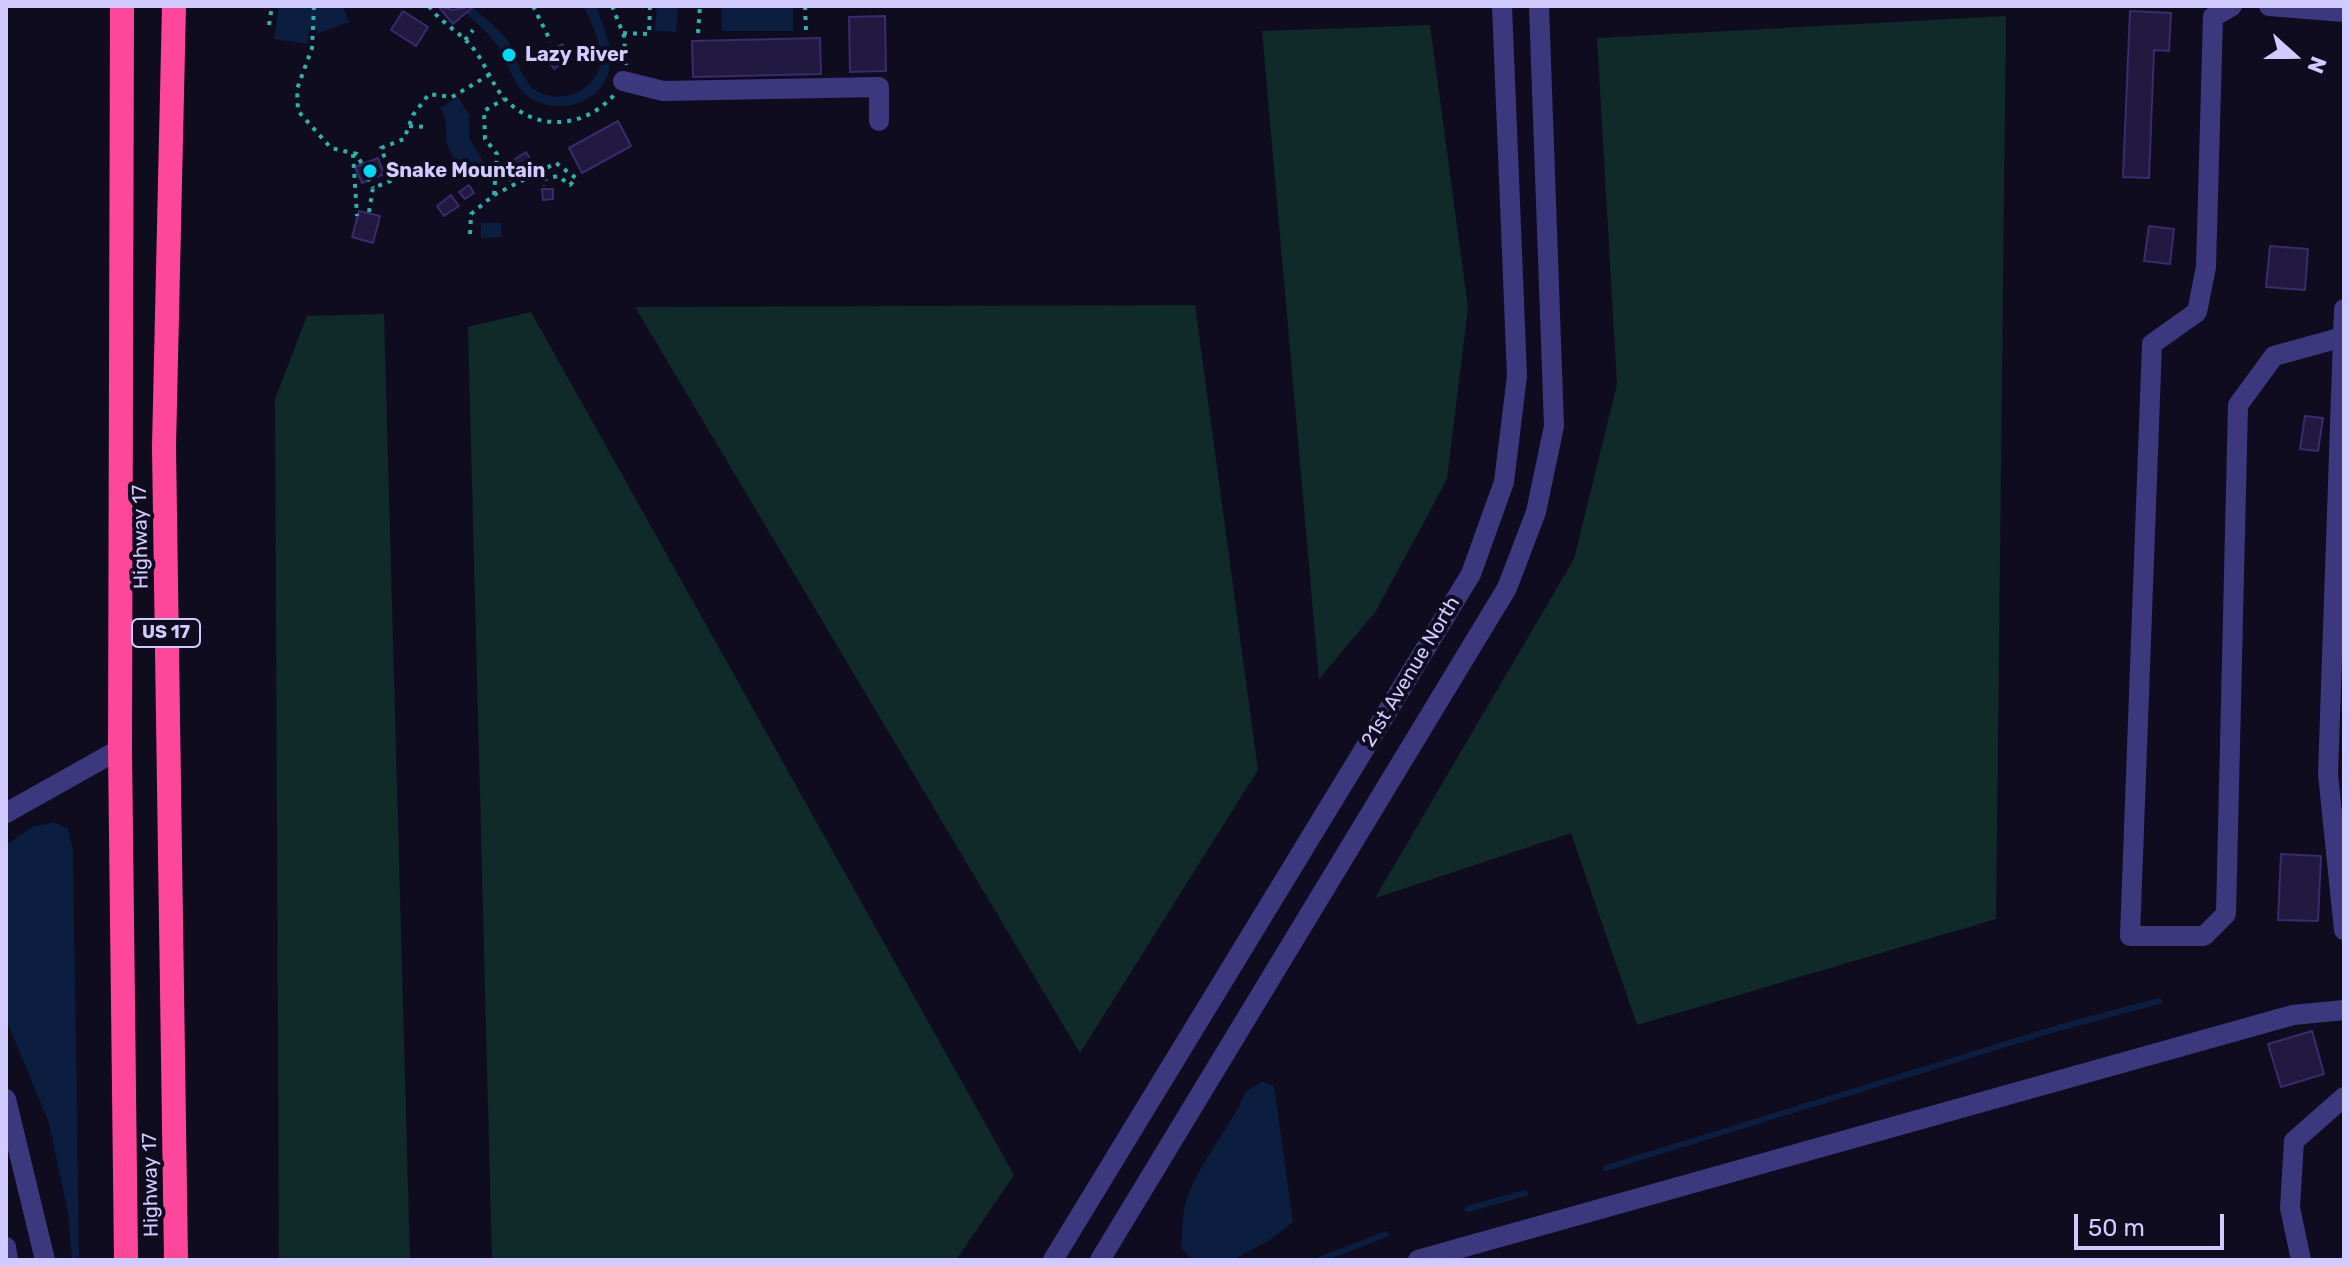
<!DOCTYPE html>
<html>
<head>
<meta charset="utf-8">
<style>
  body { margin:0 }
  #map { position:relative; width:2350px; height:1266px; overflow:hidden; background:#100c1f; font-family:Rubik,sans-serif }
  canvas { display:block }
  .frame { position:absolute; inset:0; border:8px solid #d2cbff; pointer-events:none }
  .north { position:absolute; left:2254px; top:16px; width:80px; height:80px; -webkit-text-stroke:6px #100c1f; paint-order:stroke; rotate:111deg; font-size:22px; font-weight:700; line-height:32px; text-align:center; color:#d2cbff }
  .north::after { content:''; display:block; margin:auto; width:28px; height:36px; background:#d2cbff; clip-path:polygon(50% 0,100% 100%,50% 72%,0 100%) }
  .scale { position:absolute; left:2074px; top:1214px; width:150px; height:36px; box-sizing:border-box; border:4px solid #d2cbff; border-top:0; padding-left:10px; font-size:24px; line-height:28px; white-space:nowrap; color:#d2cbff; -webkit-text-stroke:6px #100c1f; paint-order:stroke }
</style>
</head>
<body>
<div id="map">
<canvas width="2350" height="1266"></canvas>
<div class="frame"></div>
<div class="north">N</div>
<div class="scale">50 m</div>
</div>
<script>
const ctx = document.querySelector('canvas').getContext('2d');
ctx.lineJoin = 'round';
function fillPath(path, color) {
  ctx.fillStyle = color;
  ctx.fill(path, 'evenodd');
}
function strokePath(path, color, width, dash) {
  ctx.strokeStyle = color;
  ctx.lineWidth = width;
  ctx.lineCap = dash ? 'butt' : 'round';
  ctx.setLineDash(dash || []);
  ctx.stroke(path);
}
function drawText(font, color, halo, rows, align = 'center') {
  ctx.font = font + ' Rubik,sans-serif';
  ctx.lineWidth = 8;
  ctx.setLineDash([]);
  ctx.textBaseline = 'middle';
  ctx.strokeStyle = halo;
  ctx.fillStyle = color;
  for (const [text, x, y, turn = 0] of rows) {
    ctx.save();
    ctx.translate(x, y);
    ctx.rotate((+turn || 0) * Math.PI / 180);
    ctx.textAlign = isNaN(turn) ? turn : align;
    if (halo) ctx.strokeText(text, 0, 0);
    ctx.fillText(text, 0, 0);
    ctx.restore();
  }
}
const green = new Path2D(`
  M 2006,16 L 1996,919 L 1637,1025 L 1571,833 L 1375,898 L 1574,559 L 1617,384 L 1597,38 Z
  M 1430,25 L 1468,308 L 1447,479 L 1376,611 L 1319,679 L 1262,31 Z
  M 1195,305 L 1258,770 L 1080,1053 L 635,307 Z
  M 531,312 L 1014,1175 L 956,1260 L 492,1260 L 468,327 Z
  M 384,314 L 410,1260 L 279,1260 L 275,399 L 307,316 Z`);
const water = new Path2D(`
  M 279,6 L 343,6 L 349,22 L 317,34 L 317,30 L 309,30 L 308,44 L 274,39 Z
  M 459,6 L 471,6 C 483,18 498,27 507,40 C 518,55 519,77 534,89 C 559,107 598,91 601,60 C 602,43 590,21 584,6 L 596,6 C 602,25 613,45 610,65 C 605,103 559,117 529,97 C 511,84 509,62 497,45 C 487,31 471,19 459,6 Z
  M 657,6 L 678,6 L 676,32 L 655,31 Z
  M 721,6 L 793,6 L 793,31 L 722,31 Z
  M 458,97 L 469,115 L 469,138 L 486,166 L 457,182 L 448,167 L 454,163 C 453,156 451,155 448,146 C 443,131 451,126 440,108 Z
  M 481,223 L 501,223 L 502,237 L 481,238 Z
  M 54,822 L 68,829 L 73,850 L 79,1260 L 72,1260 L 68,1213 L 49,1123 L 6,1019 L 6,845 L 32,827 Z
  M 1263,1082 L 1274,1086 L 1293,1222 L 1267,1242 L 1232,1260 L 1193,1260 L 1181,1248 C 1182,1236 1182,1222 1184,1210 C 1193,1167 1230,1131 1246,1091 Z`);
const stream = new Path2D(`
  M 1606,1168 L 2058,1028 L 2159,1001
  M 1468,1209 L 1525,1193
  M 1319,1260 L 1386,1234`);
const building = new Path2D(`
  M 438,6 L 453,10 L 474,6 L 453,24 Z
  M 403,11 L 428,27 L 416,46 L 391,30 Z
  M 2130,11 L 2171,13 L 2169,51 L 2154,50 L 2149,178 L 2123,177 Z
  M 885,16 L 886,71 L 850,72 L 849,17 Z
  M 820,38 L 821,74 L 693,77 L 692,41 Z
  M 562,44 L 571,58 L 554,69 L 545,54 Z
  M 618,121 L 631,146 L 582,173 L 569,148 Z
  M 526,152 L 535,167 L 510,181 L 501,168 Z
  M 378,158 L 384,174 L 362,183 L 355,167 Z
  M 469,185 L 474,193 L 465,199 L 459,192 Z
  M 542,189 L 553,189 L 553,199 L 543,200 Z
  M 451,195 L 459,206 L 444,216 L 437,206 Z
  M 359,211 L 380,216 L 373,243 L 352,237 Z
  M 2149,226 L 2174,229 L 2170,264 L 2144,261 Z
  M 2270,246 L 2308,249 L 2305,290 L 2266,287 Z
  M 2305,416 L 2323,418 L 2318,451 L 2300,449 Z
  M 2281,854 L 2321,856 L 2318,921 L 2278,920 Z
  M 2312,1031 L 2324,1074 L 2281,1087 L 2268,1044 Z`);
const path = new Path2D(`
  M 314,6 L 312,48 L 297,89 L 298,111 L 331,148 L 357,154 L 373,188
  M 429,6 C 441,23 460,32 473,48 C 486,64 492,86 506,100 C 538,133 586,127 614,95
  M 447,6 L 447,7
  M 533,6 L 551,42
  M 612,6 L 624,36 L 626,65
  M 805,6 L 806,30
  M 269,25 L 272,6
  M 623,33 L 649,34 L 650,6
  M 698,33 L 700,6
  M 465,40 L 473,30
  M 409,126 L 426,127
  M 353,154 L 357,216
  M 494,195 L 556,163 L 576,178 L 570,185 L 558,176 L 544,179 L 544,186
  M 369,212 L 373,188 L 393,180 L 381,148 L 404,139 L 413,115 L 429,94 L 452,97 L 489,75
  M 470,234 L 471,214 L 494,195 L 497,154 L 485,139 L 484,111 L 504,99`);
const minor = new Path2D(`
  M 2232,6 L 2213,17 L 2206,267 L 2197,312 L 2152,344 L 2130,936 L 2204,936 L 2226,914 L 2238,405 L 2274,356 L 2343,337
  M 2269,6 L 2344,12
  M 623,81 L 663,91 L 879,87 L 879,121
  M 2344,309 L 2328,774 L 2344,930
  M 6,813 L 120,749
  M 6,1099 L 45,1260
  M 6,1247 L 8,1260
  M 1053,1260 L 1471,574 L 1504,482 L 1517,376 L 1502,6
  M 1100,1260 L 1507,588 L 1536,512 L 1554,426 L 1539,6
  M 1418,1260 L 2293,1015 L 2344,1010
  M 2301,1260 L 2290,1208 L 2294,1141 L 2344,1097`);
const highway = new Path2D(`
  M 122,6 L 120,749 L 126,1260
  M 174,6 L 164,447 L 176,1260`);
const markers = [
  [509,55,8,"#01d8f5"],
  [370,171,8,"#01d8f5"]
];
const shields = [
  [166,633,68]
];
const shieldNames = [
  ["US 17",166,633]
];
const poiNames = [
  ["Lazy River",525,55],
  ["Snake Mountain",386,171]
];
const streetNames = [
  ["Highway 17",141,537,-91],
  ["21st Avenue North",1411,672,-59],
  ["Highway 17",151,1185,-91]
];
fillPath(green, '#102929');
fillPath(water, '#0b1e40');
strokePath(stream, '#0b1e40', 6);
fillPath(building, '#211940');
strokePath(building, '#392b6c', 2);
strokePath(path, '#2eb0ab', 4, [4, 6]);
strokePath(minor, '#3c387e', 20);
strokePath(highway, '#fe479b', 24);
for (const [x, y, r, color] of markers) {
  const dot = new Path2D();
  dot.arc(x, y, r, 0, 2 * Math.PI);
  ctx.fillStyle = color;
  ctx.fill(dot);
  strokePath(dot, '#100c1f', 3);
}
for (const [x, y, w] of shields) {
  const box = new Path2D();
  box.roundRect(x - w / 2, y - 14, w, 28, 6);
  ctx.fillStyle = '#100c1f';
  ctx.fill(box);
  strokePath(box, '#d2cbff', 2);
}
drawText('bold 18px', '#d2cbff', null, shieldNames);
drawText('bold 20px', '#d2cbff', '#100c1f', poiNames, 'left');
drawText('20px', '#d2cbff', '#100c1f', streetNames);
</script>
</body>
</html>
